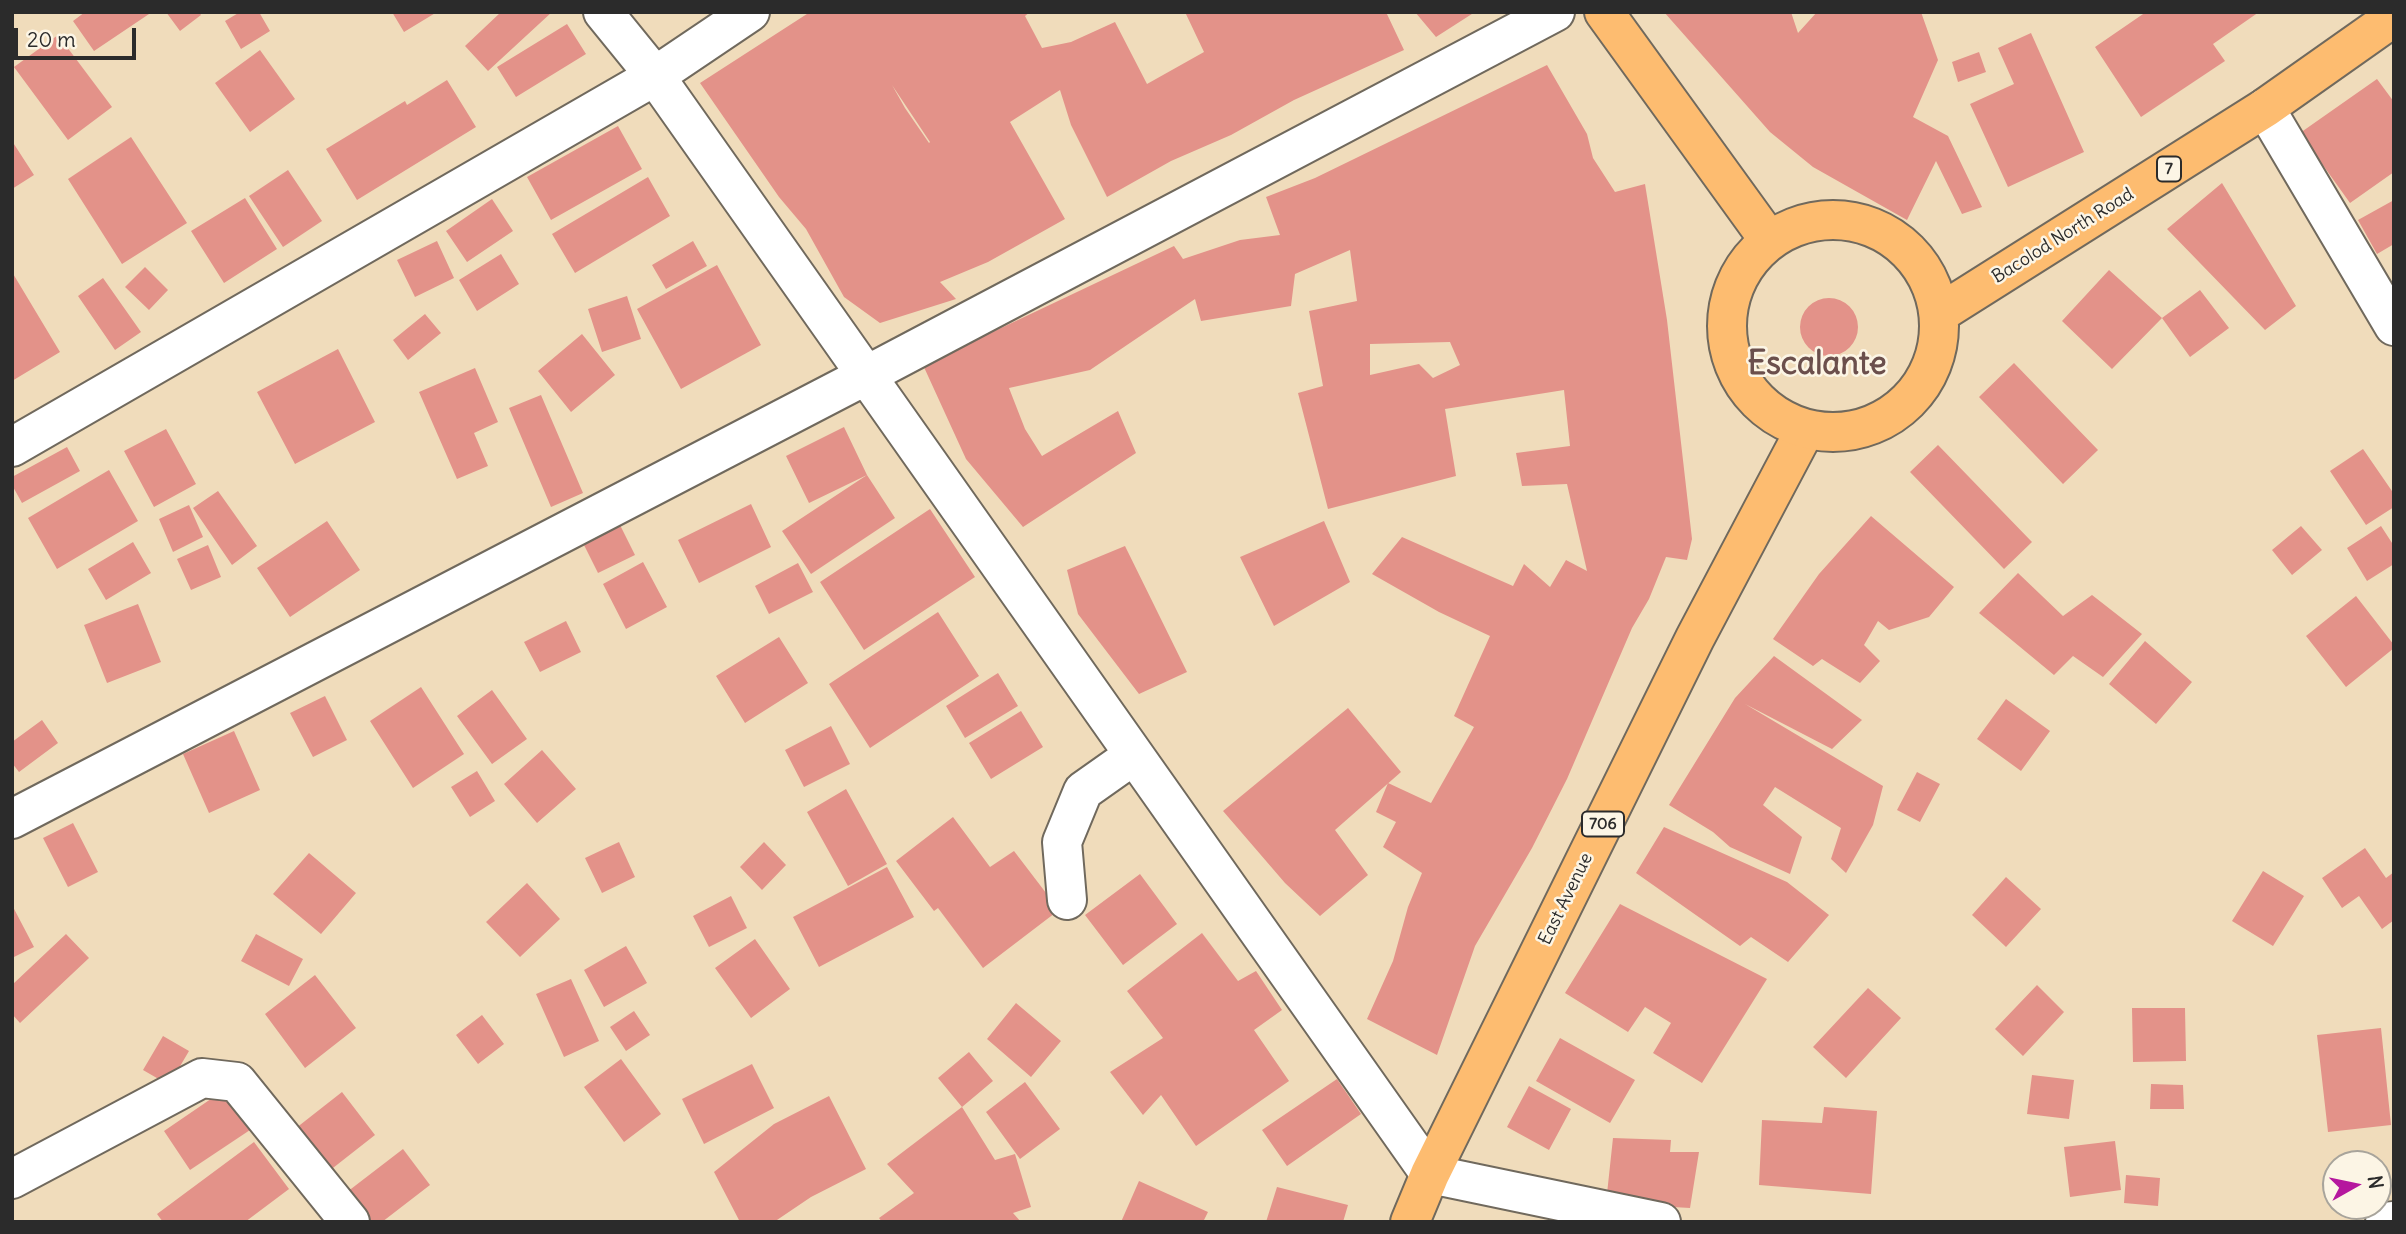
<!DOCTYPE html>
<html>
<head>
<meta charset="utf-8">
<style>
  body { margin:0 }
  #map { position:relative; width:2406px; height:1234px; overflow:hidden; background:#f0dcbb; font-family:Delius,sans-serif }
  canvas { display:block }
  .frame { position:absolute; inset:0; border:14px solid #2b2b2b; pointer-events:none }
  .north { position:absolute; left:2322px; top:1150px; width:70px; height:70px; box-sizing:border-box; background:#fcf5e5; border:2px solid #a8a49b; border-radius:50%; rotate:81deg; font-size:19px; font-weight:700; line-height:28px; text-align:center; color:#2b2b2b }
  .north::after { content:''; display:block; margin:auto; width:24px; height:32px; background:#b5179e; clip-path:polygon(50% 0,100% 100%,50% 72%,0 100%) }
  .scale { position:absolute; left:14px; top:28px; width:122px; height:32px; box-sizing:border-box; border:4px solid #2b2b2b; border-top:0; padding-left:9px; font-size:21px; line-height:24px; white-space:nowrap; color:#2b2b2b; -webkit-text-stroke:5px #fcf5e5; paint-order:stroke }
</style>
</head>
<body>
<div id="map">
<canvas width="2406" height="1234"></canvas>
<div class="frame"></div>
<div class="north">N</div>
<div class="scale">20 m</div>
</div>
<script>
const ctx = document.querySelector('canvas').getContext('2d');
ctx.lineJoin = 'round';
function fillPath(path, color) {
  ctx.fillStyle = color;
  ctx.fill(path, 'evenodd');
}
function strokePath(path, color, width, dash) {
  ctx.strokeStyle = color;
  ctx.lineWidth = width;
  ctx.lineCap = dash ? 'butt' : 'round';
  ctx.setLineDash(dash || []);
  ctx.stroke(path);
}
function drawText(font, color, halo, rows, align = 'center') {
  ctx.font = font + ' Delius,sans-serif';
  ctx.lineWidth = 5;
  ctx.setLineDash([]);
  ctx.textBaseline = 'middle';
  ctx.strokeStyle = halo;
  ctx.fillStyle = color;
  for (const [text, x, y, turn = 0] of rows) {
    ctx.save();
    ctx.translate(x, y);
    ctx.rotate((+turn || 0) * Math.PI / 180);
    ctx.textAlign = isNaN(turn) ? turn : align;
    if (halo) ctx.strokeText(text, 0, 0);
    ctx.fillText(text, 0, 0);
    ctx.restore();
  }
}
const building = new Path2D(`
  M 85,12 L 152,12 L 94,51 L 73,21 Z
  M 166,12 L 199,12 L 201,15 L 180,31 Z
  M 240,12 L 259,12 L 270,31 L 241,49 L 225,21 Z
  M 392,12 L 437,12 L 404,32 Z
  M 501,12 L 552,12 L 488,71 L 465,46 Z
  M 810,12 L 1030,12 L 1025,16 L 1042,48 L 1071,42 L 1115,22 L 1147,84 L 1204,52 L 1185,12 L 1386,12 L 1404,50 L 1294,100 L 1231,135 L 1171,161 L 1107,197 L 1071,125 L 1060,90 L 1010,122 L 1065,219 L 988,262 L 940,282 L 956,299 L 880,323 L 844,297 L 806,229 L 779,197 L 700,83 ZM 892,85 L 930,142 L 929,143 L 905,108 Z
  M 1415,12 L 1475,12 L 1436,37 Z
  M 1664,12 L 1791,12 L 1798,33 L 1817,12 L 1921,12 L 1938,60 L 1913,117 L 1948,136 L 1982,207 L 1962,214 L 1936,161 L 1907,220 L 1813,167 L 1770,132 Z
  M 2146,12 L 2192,12 L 2194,14 L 2197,12 L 2259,12 L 2213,44 L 2225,61 L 2141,117 L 2095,47 Z
  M 567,24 L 586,54 L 516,97 L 497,67 Z
  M 2031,33 L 2084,152 L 2008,187 L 1970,104 L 2014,84 L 1998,48 Z
  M 58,35 L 112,107 L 68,140 L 14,67 Z
  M 260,50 L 295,99 L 250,132 L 215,83 Z
  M 1979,52 L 1986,72 L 1958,82 L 1952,62 Z
  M 1547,65 L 1587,134 L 1593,158 L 1615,192 L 1645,184 L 1667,320 L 1692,539 L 1687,560 L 1666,557 L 1649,599 L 1632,628 L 1567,779 L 1532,848 L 1475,946 L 1437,1055 L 1367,1019 L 1393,961 L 1408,907 L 1422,873 L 1383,847 L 1396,822 L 1376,812 L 1388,783 L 1431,803 L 1474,727 L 1454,716 L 1490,636 L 1439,612 L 1372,574 L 1402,537 L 1513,586 L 1524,564 L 1550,587 L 1566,560 L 1587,571 L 1567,484 L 1522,486 L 1516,453 L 1570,446 L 1564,390 L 1445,409 L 1456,476 L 1328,509 L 1298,393 L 1323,386 L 1309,311 L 1357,301 L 1350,250 L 1295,274 L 1291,306 L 1201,321 L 1195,299 L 1090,370 L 1009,388 L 1025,429 L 1042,456 L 1118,411 L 1136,453 L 1023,527 L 966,459 L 923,365 L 1174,246 L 1183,259 L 1240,240 L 1280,235 L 1266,197 L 1315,178 ZM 1450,342 L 1460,365 L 1433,378 L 1419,364 L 1370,375 L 1370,344 Z
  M 2377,79 L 2394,102 L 2394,172 L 2350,203 L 2300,133 Z
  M 447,80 L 476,127 L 357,200 L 326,149 L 405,101 L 407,105 Z
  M 618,126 L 642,169 L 551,220 L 527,177 Z
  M 131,137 L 187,223 L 122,264 L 68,179 Z
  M 12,141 L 34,175 L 12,189 Z
  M 288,170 L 322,221 L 283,247 L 249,196 Z
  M 648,177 L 670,216 L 575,273 L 552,234 Z
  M 2222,183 L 2296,306 L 2265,330 L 2167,229 Z
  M 245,198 L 277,249 L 224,283 L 191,231 Z
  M 492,199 L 513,231 L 467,262 L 446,231 Z
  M 2394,200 L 2394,244 L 2377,254 L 2358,220 Z
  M 437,241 L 454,278 L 415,297 L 397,260 Z
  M 693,241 L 707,266 L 666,289 L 652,265 Z
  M 501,254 L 519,284 L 477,311 L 459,280 Z
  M 717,265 L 761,345 L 681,389 L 637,309 Z
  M 145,267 L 168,290 L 149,310 L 125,287 Z
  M 2109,270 L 2162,318 L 2112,369 L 2062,321 Z
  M 12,272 L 60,352 L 12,381 Z
  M 103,278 L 141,332 L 115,350 L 78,296 Z
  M 2200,290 L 2229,328 L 2190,357 L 2162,318 Z
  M 627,296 L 641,339 L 602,352 L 588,309 Z
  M1800 327a29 29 0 1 1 58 0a29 29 0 1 1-58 0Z
  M 425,314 L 441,333 L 408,360 L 393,340 Z
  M 582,334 L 615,375 L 571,412 L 538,371 Z
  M 338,349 L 375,422 L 295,464 L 257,392 Z
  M 2014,363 L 2098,450 L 2063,484 L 1979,397 Z
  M 475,368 L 498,422 L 474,433 L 488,466 L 457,479 L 419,392 Z
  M 541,395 L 583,493 L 551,507 L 509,408 Z
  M 844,427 L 867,475 L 895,518 L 811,574 L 782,531 L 867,475 L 809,503 L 786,456 Z
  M 166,429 L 196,484 L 154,507 L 124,451 Z
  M 1938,445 L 2032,542 L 2004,569 L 1910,472 Z
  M 67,447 L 80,471 L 22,503 L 12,485 L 12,477 Z
  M 2363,449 L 2394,494 L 2394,507 L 2366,525 L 2330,471 Z
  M 109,470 L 138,521 L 57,569 L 28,518 Z
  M 218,491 L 257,546 L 232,565 L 193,508 Z
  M 751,504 L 771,547 L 699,583 L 678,540 Z
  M 189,505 L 203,537 L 173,552 L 159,519 Z
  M 930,509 L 975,577 L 864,650 L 820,582 Z
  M 1871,516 L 1954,587 L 1929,617 L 1889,630 L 1878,621 L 1864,645 L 1880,661 L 1860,683 L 1822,659 L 1813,666 L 1773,639 L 1819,574 Z
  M 327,521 L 360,570 L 290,617 L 257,568 Z
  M 1324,521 L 1350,582 L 1274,626 L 1240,557 Z
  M 620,525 L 635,555 L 598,573 L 583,543 Z
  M 2301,526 L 2322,550 L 2292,575 L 2272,550 Z
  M 2381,526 L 2394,546 L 2394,564 L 2367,581 L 2347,548 Z
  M 133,542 L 151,573 L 106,600 L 88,569 Z
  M 208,545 L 221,577 L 191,590 L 177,559 Z
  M 1125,546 L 1187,672 L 1139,694 L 1078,614 L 1067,570 Z
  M 643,562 L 667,607 L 626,629 L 603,584 Z
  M 798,563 L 813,592 L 769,614 L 755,586 Z
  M 2018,573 L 2063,616 L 2092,595 L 2142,634 L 2103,677 L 2073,656 L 2054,675 L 1979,613 Z
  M 2356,596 L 2394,645 L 2394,648 L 2346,687 L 2306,636 Z
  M 138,604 L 161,662 L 107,683 L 84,625 Z
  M 938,612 L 979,676 L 870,748 L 829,684 Z
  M 566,621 L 581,652 L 540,672 L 524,642 Z
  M 779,637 L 808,683 L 745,723 L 716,676 Z
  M 2145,641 L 2192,682 L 2156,724 L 2109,684 Z
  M 1774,656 L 1862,720 L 1832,749 L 1745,704 L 1883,786 L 1873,825 L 1846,873 L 1831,859 L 1841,828 L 1775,787 L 1763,805 L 1802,837 L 1790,874 L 1730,847 L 1713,832 L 1669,805 L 1735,698 Z
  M 998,673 L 1018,706 L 965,738 L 946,706 Z
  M 421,687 L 464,754 L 413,788 L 370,721 Z
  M 492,690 L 527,739 L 492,764 L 457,716 Z
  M 325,696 L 347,740 L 313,757 L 290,713 Z
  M 2006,699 L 2050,731 L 2021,771 L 1977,739 Z
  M 1348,708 L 1401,772 L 1335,830 L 1368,875 L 1320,916 L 1285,883 L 1223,811 Z
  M 1021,711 L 1043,747 L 991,779 L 969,743 Z
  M 42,720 L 58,743 L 19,772 L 12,763 L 12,742 Z
  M 831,726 L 850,764 L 804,787 L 785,750 Z
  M 234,731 L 260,790 L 209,813 L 183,754 Z
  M 542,750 L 576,789 L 537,823 L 504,784 Z
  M 477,771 L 495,801 L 470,817 L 451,787 Z
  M 1917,772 L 1940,784 L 1920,822 L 1897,810 Z
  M 846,789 L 887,864 L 848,886 L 807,812 Z
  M 953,817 L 990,867 L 1014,851 L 1059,910 L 983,968 L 938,908 L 934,911 L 896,861 Z
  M 73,823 L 98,872 L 68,887 L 43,838 Z
  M 1664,827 L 1787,882 L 1829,915 L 1788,962 L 1751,937 L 1740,946 L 1636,873 Z
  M 619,842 L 635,877 L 602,893 L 585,858 Z
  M 764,842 L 786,865 L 762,890 L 740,867 Z
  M 2365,848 L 2386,878 L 2394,872 L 2394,920 L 2382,929 L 2359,896 L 2342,908 L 2322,878 Z
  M 309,853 L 356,893 L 321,934 L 273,894 Z
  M 887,867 L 914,917 L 819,967 L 793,917 Z
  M 2263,871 L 2304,896 L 2273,946 L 2232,921 Z
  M 1140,874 L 1177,924 L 1123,965 L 1085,915 Z
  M 2006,877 L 2041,909 L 2006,947 L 1972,915 Z
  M 527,883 L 560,919 L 520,957 L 486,922 Z
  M 731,896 L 747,928 L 709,947 L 693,916 Z
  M 1620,904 L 1767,979 L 1702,1083 L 1653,1053 L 1671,1023 L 1645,1007 L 1628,1032 L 1565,993 Z
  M 12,905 L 34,947 L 12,958 Z
  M 1202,933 L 1238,981 L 1256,971 L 1282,1010 L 1254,1030 L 1289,1081 L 1196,1146 L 1161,1095 L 1143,1115 L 1110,1072 L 1163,1038 L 1127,991 Z
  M 66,934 L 89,958 L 20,1023 L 12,1014 L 12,985 Z
  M 256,934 L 303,959 L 289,986 L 241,961 Z
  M 755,939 L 790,989 L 751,1018 L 715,968 Z
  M 626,946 L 647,983 L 604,1007 L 584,970 Z
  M 315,975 L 356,1028 L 305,1068 L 265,1014 Z
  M 571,979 L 599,1041 L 564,1057 L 536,994 Z
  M 2037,985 L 2064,1012 L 2023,1056 L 1995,1029 Z
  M 1868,988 L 1901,1018 L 1846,1078 L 1813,1047 Z
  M 1016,1003 L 1061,1041 L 1031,1077 L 987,1039 Z
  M 2132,1008 L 2185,1008 L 2186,1061 L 2133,1062 Z
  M 634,1011 L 650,1035 L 626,1051 L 610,1027 Z
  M 482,1015 L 504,1044 L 478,1064 L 456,1035 Z
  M 2381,1028 L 2391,1125 L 2328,1132 L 2317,1035 Z
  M 163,1036 L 189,1051 L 169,1085 L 143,1070 Z
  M 1560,1038 L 1635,1080 L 1610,1123 L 1536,1081 Z
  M 969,1052 L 993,1081 L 962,1107 L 938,1078 Z
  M 621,1059 L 661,1114 L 624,1142 L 584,1087 Z
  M 752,1064 L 774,1108 L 704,1144 L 682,1099 Z
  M 2032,1075 L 2074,1080 L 2069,1119 L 2027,1114 Z
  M 1337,1079 L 1361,1114 L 1287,1166 L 1262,1130 Z
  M 1025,1082 L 1060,1129 L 1020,1159 L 986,1112 Z
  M 2151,1084 L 2183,1085 L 2184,1109 L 2150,1109 Z
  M 1529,1086 L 1571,1109 L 1549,1150 L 1507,1127 Z
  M 224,1090 L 250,1130 L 190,1170 L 164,1131 Z
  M 342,1092 L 375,1135 L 324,1175 L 291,1132 Z
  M 829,1096 L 866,1169 L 811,1197 L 774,1222 L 740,1222 L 714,1172 L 774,1124 Z
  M 962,1107 L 995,1160 L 1015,1154 L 1031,1207 L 1013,1213 L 1021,1222 L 882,1222 L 879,1218 L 914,1193 L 887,1164 Z
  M 1824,1107 L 1877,1111 L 1871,1194 L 1759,1185 L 1762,1120 L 1822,1123 Z
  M 1613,1138 L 1671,1140 L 1670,1152 L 1699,1152 L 1690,1208 L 1606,1203 Z
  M 2115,1141 L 2121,1190 L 2070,1197 L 2064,1147 Z
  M 254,1142 L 289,1189 L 245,1222 L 163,1222 L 157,1214 Z
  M 403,1149 L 430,1185 L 382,1222 L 370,1222 L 347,1192 Z
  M 2126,1175 L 2160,1178 L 2158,1206 L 2124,1203 Z
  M 1139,1181 L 1208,1212 L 1203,1222 L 1121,1222 Z
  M 1277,1187 L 1348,1205 L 1343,1222 L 1266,1222 Z`);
const minor = new Path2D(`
  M 603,12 L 655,76 L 1430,1174 L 1661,1222
  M 2265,108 L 2394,326
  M 12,447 L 655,76 L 750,12
  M 12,819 L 865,376 L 1555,12
  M 1067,900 L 1062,842 L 1083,791 L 1134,755
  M 12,1179 L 202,1078 L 237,1082 L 350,1222
  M 2385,1222 L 2394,1221`);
const major = new Path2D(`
  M 1410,1222 L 1430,1174 L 1695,638 L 1805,430`);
const highway = new Path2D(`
  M 1604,12 L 1769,240
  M1727 326a106 106 0 1 1 212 0a106 106 0 1 1-212 0Z
  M 1940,313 L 2265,108 L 2394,17`);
const shields = [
  [2169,169,24],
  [1603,824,42]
];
const shieldNames = [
  ["7",2169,169],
  ["706",1603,824]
];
const streetNames = [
  ["Bacolod North Road",2063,236,-32],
  ["East Avenue",1566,899,-64]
];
const townNames = [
  ["Escalante",1817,365]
];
fillPath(building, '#e39289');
strokePath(minor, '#70695d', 42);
strokePath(major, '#70695d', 42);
strokePath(highway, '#70695d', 42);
strokePath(minor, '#fff', 38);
strokePath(major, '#fdbc70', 38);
strokePath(highway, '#fdbc70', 38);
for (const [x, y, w] of shields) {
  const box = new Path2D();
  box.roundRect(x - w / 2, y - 12.5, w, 25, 5);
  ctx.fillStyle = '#fcf5e5';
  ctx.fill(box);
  strokePath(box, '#2b2b2b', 2);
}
drawText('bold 16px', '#2b2b2b', null, shieldNames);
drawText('18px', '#2b2b2b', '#fcf5e5', streetNames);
drawText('bold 32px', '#6b4f4c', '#fcf5e5', townNames);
</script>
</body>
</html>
